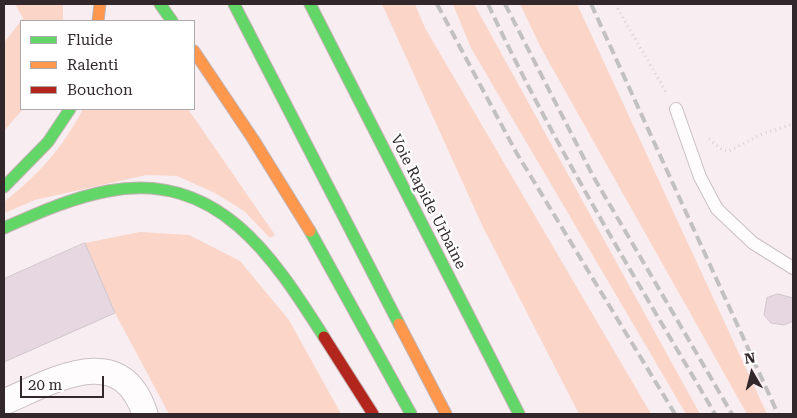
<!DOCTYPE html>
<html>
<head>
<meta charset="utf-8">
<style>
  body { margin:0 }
  #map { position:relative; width:797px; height:418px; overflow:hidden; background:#f8edf0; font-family:"Roboto Serif",serif }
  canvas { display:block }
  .frame { position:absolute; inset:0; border:5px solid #32282b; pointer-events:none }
  .legend { position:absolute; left:20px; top:20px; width:175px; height:90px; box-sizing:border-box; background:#fff; border:1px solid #ada9aa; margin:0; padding:6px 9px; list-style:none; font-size:15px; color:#32282b }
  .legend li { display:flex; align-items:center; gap:10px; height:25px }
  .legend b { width:25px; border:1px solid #ada9aa }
  .north { position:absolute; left:727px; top:348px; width:50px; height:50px; -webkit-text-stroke:4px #fff; paint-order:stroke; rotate:352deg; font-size:14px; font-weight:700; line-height:20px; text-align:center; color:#32282b }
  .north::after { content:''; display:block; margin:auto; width:18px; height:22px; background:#32282b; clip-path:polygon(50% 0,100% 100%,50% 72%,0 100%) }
  .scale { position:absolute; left:20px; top:376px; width:84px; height:22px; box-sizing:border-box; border:2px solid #32282b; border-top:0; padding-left:6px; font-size:15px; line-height:18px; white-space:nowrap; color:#32282b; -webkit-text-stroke:4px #fff; paint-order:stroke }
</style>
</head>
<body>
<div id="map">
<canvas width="797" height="418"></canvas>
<div class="frame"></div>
<ul class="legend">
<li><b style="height:6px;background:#63d668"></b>Fluide</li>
<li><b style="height:6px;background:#ff974d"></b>Ralenti</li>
<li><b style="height:6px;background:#b3261e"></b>Bouchon</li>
</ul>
<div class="north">N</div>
<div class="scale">20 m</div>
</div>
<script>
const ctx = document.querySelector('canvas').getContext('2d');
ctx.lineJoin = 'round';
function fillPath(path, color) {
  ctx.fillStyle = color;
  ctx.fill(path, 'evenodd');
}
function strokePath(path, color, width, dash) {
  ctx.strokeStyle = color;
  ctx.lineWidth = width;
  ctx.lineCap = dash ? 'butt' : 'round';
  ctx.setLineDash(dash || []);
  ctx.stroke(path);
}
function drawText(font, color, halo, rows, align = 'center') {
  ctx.font = font + ' "Roboto Serif",serif';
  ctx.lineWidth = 4.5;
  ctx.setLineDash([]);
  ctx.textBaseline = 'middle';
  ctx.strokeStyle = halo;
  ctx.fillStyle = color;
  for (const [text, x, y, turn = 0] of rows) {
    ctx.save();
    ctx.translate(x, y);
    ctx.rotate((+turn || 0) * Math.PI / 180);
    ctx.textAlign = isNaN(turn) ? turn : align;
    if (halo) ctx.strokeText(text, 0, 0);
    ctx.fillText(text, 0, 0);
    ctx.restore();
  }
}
const green = new Path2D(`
  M 15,4 L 63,4 L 63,21 L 21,21 L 23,109 L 4,131 L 4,43 L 23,18 Z
  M 382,4 L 415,4 L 425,28 L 651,414 L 579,414 L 482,225 Z
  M 453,4 L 474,4 L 700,414 L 686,414 L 471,48 Z
  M 520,4 L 577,4 L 767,414 L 747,414 L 541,48 Z
  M 83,109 L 188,109 L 275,235 L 270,238 L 244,211 L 215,193 L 177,176 L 146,175 L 35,200 L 4,213 L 4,202 C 40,173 61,150 83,109 Z
  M 140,232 L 189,235 L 240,261 L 289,320 L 341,414 L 169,414 L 115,313 L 85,243 Z`);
const building = new Path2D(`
  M 85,243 L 115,313 L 4,362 L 4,279 Z
  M 778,294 L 793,298 L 793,321 L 784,325 L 771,323 L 764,315 L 767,298 Z`);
const path = new Path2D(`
  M 615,4 L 666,92
  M 709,139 L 722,150 L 729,151 L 762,134 L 793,124`);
const lane = new Path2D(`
  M 676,109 L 700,177 L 717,209 L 753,243 L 793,268`);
const street = new Path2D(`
  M 4,402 C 53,381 121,339 145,414`);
const fast = new Path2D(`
  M 160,4 L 172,21
  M 234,4 L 399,324
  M 310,4 L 519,414
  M 4,187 L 48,142 L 70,109
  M 4,228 C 38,213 71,198 108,191 C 218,170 273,257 324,337
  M 310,231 L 411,414`);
const slow = new Path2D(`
  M 98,21 L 100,4
  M 194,51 L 253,139 L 310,231
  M 399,324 L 446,414`);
const jam = new Path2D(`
  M 324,337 L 373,414`);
const rail = new Path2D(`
  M 437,4 L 516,152 L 675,414
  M 488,4 C 554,146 636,279 715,414
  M 505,4 L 593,176 L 732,414
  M 591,4 L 778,414`);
const streetNames = [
  ["Voie Rapide Urbaine",428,202,63]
];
fillPath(green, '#fad5c8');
fillPath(building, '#e6d7e0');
strokePath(building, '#cfc6cb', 1);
strokePath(lane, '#cac0c3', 14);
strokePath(street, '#cac0c3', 27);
strokePath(fast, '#c3b2b3', 13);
strokePath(slow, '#c3b2b3', 13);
strokePath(jam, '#c3b2b3', 13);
strokePath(path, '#d6d3d4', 3, [1, 4]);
strokePath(lane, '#fefcfd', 12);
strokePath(street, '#fefcfd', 25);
strokePath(fast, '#63d668', 11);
strokePath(slow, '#ff974d', 11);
strokePath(jam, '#b3261e', 11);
strokePath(rail, '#c3c0c1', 4, [10, 5]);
drawText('15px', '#32282b', '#fff', streetNames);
</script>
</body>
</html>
